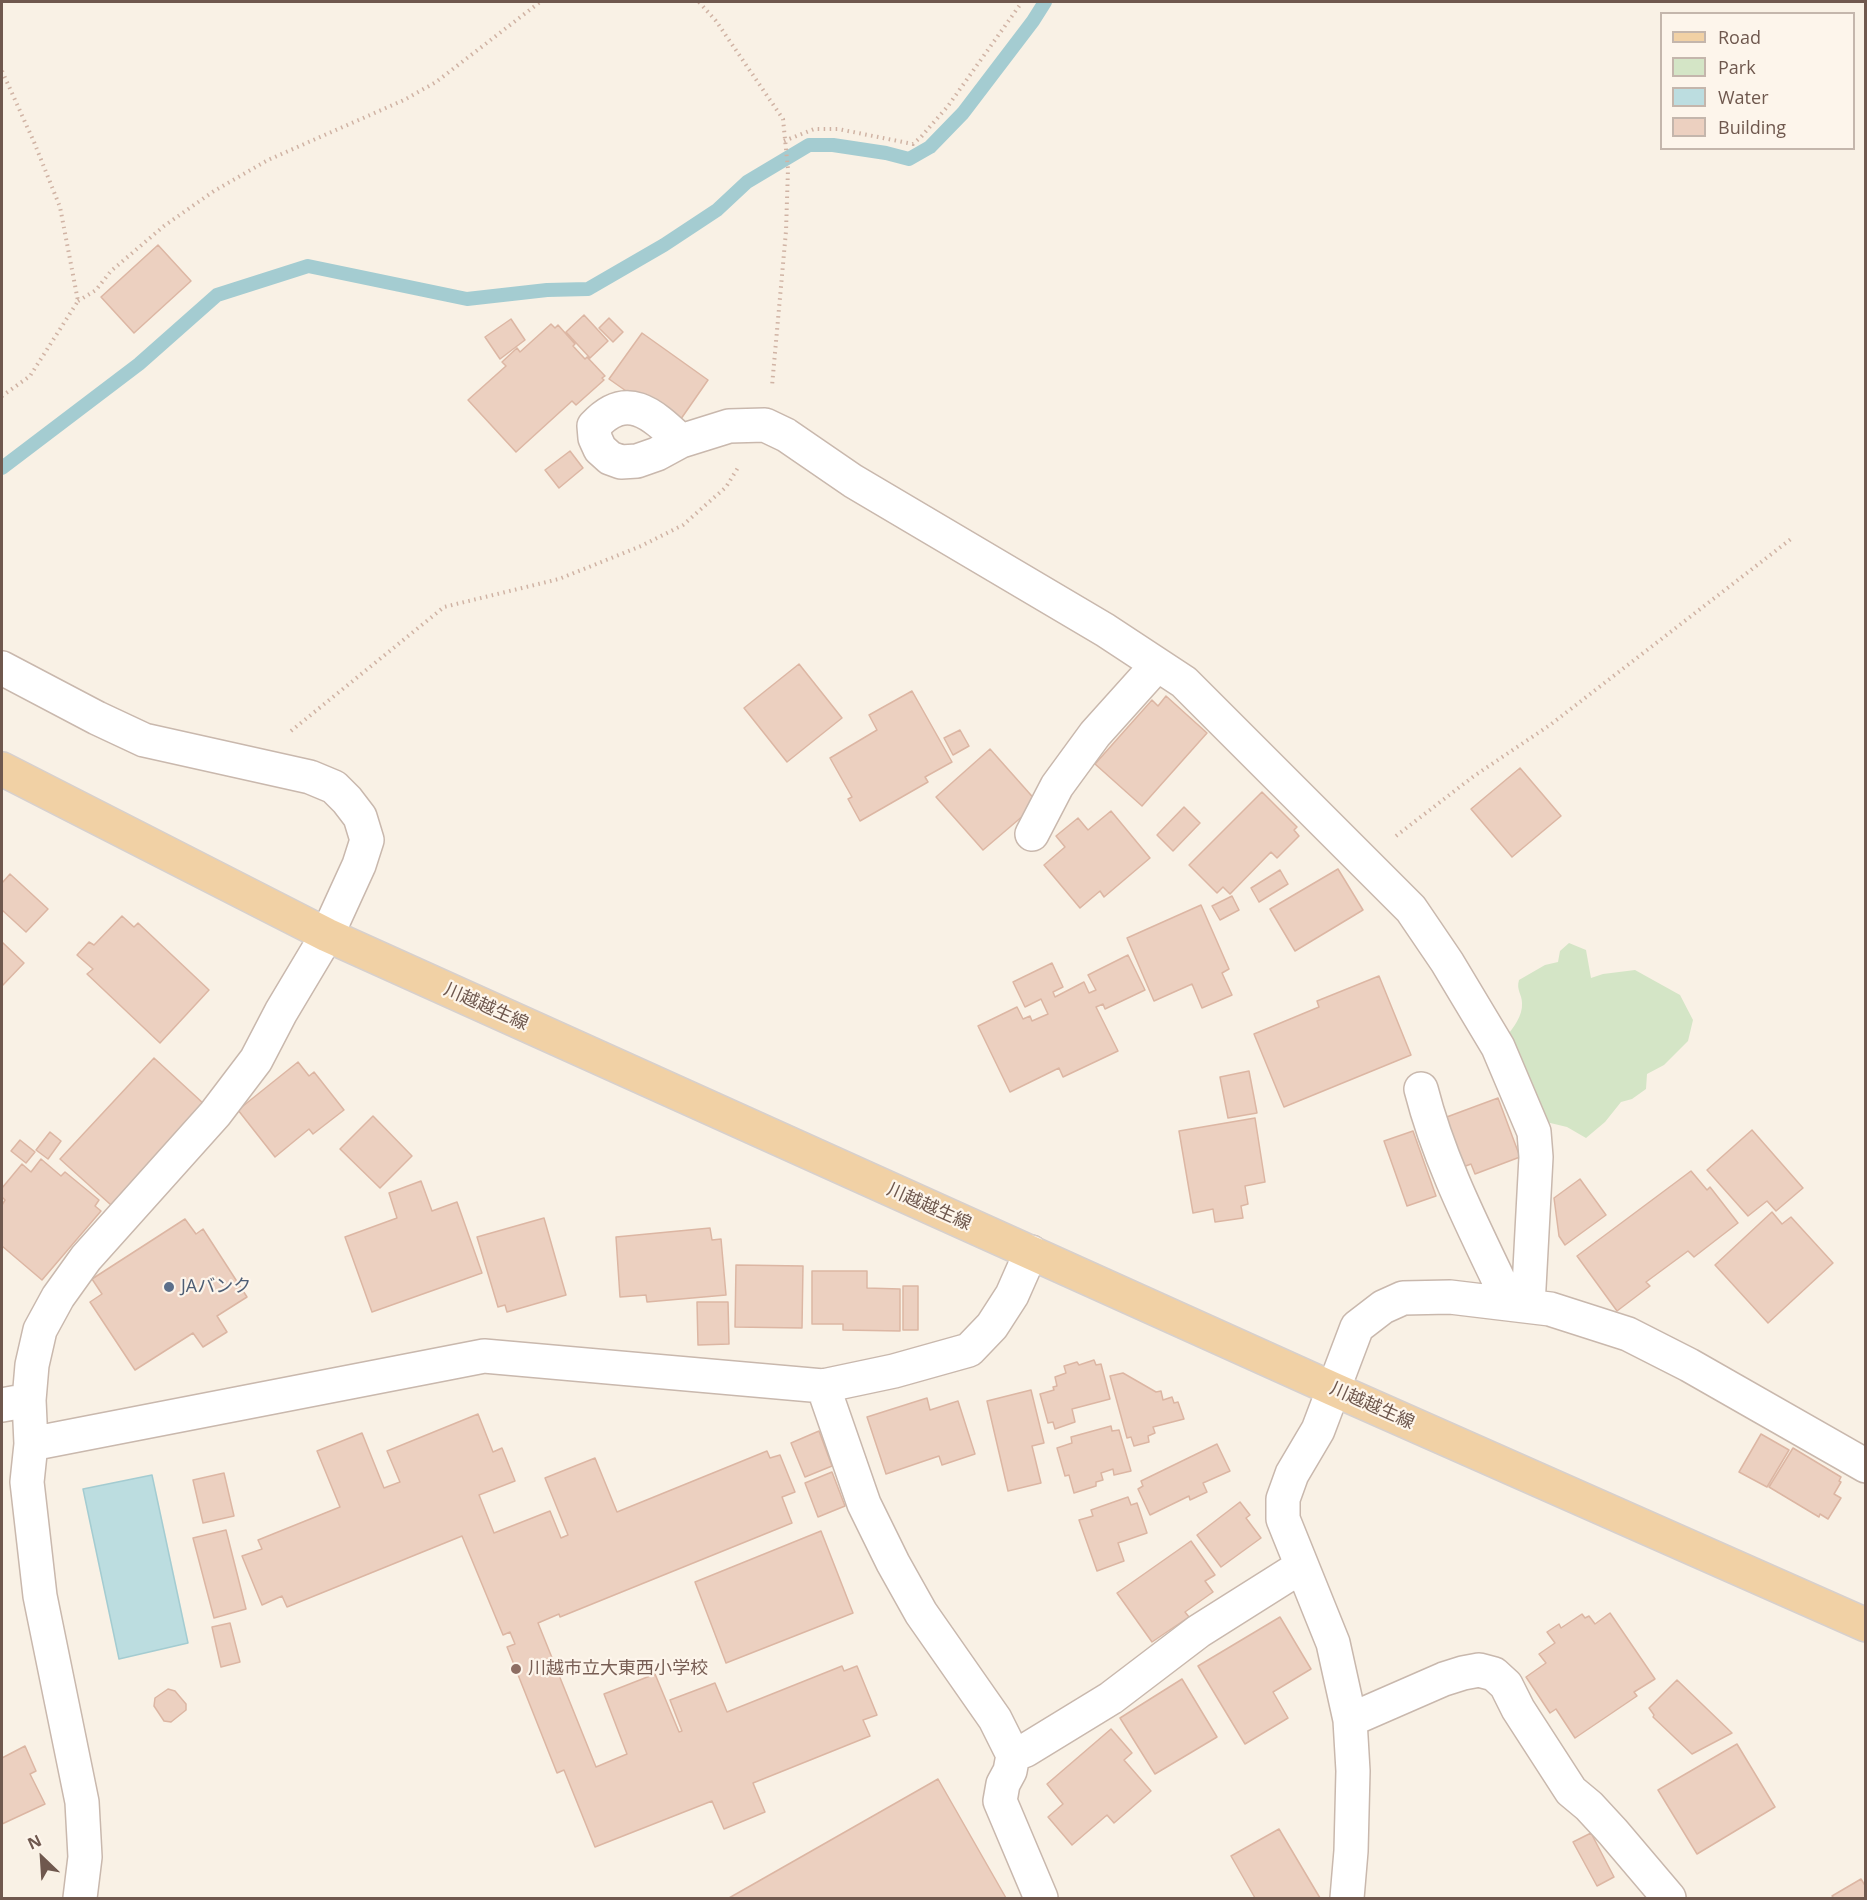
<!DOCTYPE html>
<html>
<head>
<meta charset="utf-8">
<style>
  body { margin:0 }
  #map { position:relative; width:1867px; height:1900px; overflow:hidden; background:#f9f1e5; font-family:"Open Sans",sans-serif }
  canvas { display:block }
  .frame { position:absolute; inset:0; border:3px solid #6f584e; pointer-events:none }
  .legend { position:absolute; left:1660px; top:12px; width:195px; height:138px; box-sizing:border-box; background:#fdf5eb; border:2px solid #c4b6ac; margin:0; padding:8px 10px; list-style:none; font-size:18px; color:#6f584e }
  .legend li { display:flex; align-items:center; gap:12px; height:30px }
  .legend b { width:30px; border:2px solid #c4b6ac }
  .north { position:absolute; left:12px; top:1828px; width:60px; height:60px; -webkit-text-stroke:4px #fdf5eb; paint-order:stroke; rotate:335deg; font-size:16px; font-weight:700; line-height:24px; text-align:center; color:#6f584e }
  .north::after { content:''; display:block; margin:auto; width:21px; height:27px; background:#6f584e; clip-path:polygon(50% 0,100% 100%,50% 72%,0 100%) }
</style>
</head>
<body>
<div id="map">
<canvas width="1867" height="1900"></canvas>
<div class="frame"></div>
<ul class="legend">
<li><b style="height:8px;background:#f1d1a5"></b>Road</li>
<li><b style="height:16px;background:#d4e5c6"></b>Park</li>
<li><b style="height:16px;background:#bcdde0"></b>Water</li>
<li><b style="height:16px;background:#ecd0c0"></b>Building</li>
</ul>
<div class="north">N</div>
</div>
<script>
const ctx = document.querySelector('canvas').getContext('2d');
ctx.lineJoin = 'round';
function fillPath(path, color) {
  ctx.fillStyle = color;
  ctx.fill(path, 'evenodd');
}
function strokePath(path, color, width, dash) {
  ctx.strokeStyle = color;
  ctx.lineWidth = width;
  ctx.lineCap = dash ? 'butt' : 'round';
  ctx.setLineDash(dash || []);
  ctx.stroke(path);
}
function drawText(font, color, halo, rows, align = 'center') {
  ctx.font = font + ' "Open Sans","Noto Sans JP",sans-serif';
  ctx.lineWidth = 4.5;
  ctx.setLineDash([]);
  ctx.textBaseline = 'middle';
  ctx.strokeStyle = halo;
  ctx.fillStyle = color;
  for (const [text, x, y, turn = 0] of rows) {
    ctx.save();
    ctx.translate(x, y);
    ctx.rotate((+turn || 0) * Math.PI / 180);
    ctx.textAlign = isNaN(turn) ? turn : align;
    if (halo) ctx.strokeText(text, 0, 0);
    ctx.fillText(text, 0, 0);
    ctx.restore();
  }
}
const green = new Path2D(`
  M 1569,943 L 1586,950 L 1591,978 L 1603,974 L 1635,970 L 1680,995 L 1693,1020 L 1688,1041 L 1664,1065 L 1647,1074 L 1646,1089 L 1632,1099 L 1621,1102 L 1605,1122 L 1586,1138 L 1567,1127 L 1542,1121 L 1506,1037 C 1513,1028 1523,1016 1522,1003 C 1522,994 1516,990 1519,980 L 1545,965 L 1558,962 L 1560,951 Z`);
const water = new Path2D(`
  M 152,1475 L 188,1643 L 119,1659 L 83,1489 Z`);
const stream = new Path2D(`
  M 2,468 L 139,364 L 217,295 L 308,266 L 467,299 L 547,290 L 588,289 L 664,245 L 717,210 L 747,182 L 809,145 L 833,145 L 886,153 L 909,159 L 930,147 L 963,113 L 1033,21 L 1045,2`);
const building = new Path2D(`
  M 158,245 L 191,281 L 134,333 L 101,297 Z
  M 584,315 L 608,341 L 590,358 L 566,332 Z
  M 609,318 L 623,332 L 613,342 L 599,328 Z
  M 511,319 L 525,340 L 500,359 L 485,337 Z
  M 551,324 L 555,328 L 558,325 L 575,344 L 573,346 L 585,359 L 587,357 L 605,376 L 602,378 L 604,380 L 576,405 L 572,401 L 516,452 L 468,400 L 506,366 L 502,362 L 517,348 L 520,352 Z
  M 642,333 L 708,380 L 676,426 L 609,379 Z
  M 570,451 L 583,468 L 559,488 L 545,470 Z
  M 799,664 L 842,718 L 787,762 L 744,708 Z
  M 912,691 L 952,762 L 925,777 L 928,782 L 860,821 L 848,799 L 852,797 L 830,758 L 877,730 L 869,715 Z
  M 1166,696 L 1207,733 L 1142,806 L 1095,764 L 1152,700 L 1158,706 Z
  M 960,730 L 969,746 L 953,755 L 944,738 Z
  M 990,749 L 1038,803 L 983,850 L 936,797 Z
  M 1520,768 L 1561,816 L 1512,857 L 1471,809 Z
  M 1262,792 L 1297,827 L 1294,830 L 1299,836 L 1277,858 L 1271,852 L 1230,894 L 1223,887 L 1217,893 L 1189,865 Z
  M 1184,807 L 1200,823 L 1173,851 L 1157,835 Z
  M 1111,811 L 1150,858 L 1104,897 L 1100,891 L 1080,908 L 1044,865 L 1065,847 L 1056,836 L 1078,818 L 1088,830 Z
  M 1338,869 L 1363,910 L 1295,951 L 1270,909 Z
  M 1280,870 L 1288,884 L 1259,902 L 1251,888 Z
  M 10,874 L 48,909 L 26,932 L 2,910 L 2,883 Z
  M 1232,896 L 1239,910 L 1220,920 L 1212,906 Z
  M 1201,905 L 1229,969 L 1222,973 L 1232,995 L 1202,1008 L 1192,984 L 1154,1001 L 1127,938 Z
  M 122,916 L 134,927 L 138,923 L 209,990 L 160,1043 L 87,974 L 93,969 L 77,955 L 89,942 L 94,945 Z
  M 2,942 L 24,963 L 2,986 Z
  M 1128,955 L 1145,990 L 1105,1009 L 1103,1004 L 1096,1007 L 1118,1051 L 1063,1077 L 1059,1068 L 1010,1092 L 978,1026 L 1017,1007 L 1023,1019 L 1030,1016 L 1032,1021 L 1048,1014 L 1041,999 L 1025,1007 L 1013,982 L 1052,963 L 1063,987 L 1053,992 L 1055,997 L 1084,982 L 1089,993 L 1096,990 L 1088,975 Z
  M 1379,976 L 1411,1055 L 1284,1107 L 1254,1034 L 1319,1007 L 1317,1001 Z
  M 154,1058 L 204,1104 L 111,1205 L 60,1159 Z
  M 298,1062 L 309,1076 L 314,1072 L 344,1110 L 313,1134 L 309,1129 L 275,1157 L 238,1110 Z
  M 1249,1071 L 1257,1113 L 1228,1118 L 1220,1077 Z
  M 1498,1098 L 1520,1157 L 1475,1174 L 1471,1164 L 1463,1167 L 1444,1118 Z
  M 373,1116 L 412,1156 L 380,1188 L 340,1149 Z
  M 1255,1118 L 1265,1182 L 1245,1186 L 1248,1204 L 1241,1206 L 1243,1218 L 1215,1222 L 1213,1209 L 1193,1213 L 1179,1131 Z
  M 1752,1130 L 1803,1188 L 1776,1211 L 1767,1201 L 1748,1216 L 1707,1170 Z
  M 1413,1131 L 1436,1196 L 1407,1206 L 1384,1141 Z
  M 50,1132 L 61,1141 L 48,1159 L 36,1150 Z
  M 20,1140 L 35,1152 L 26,1163 L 11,1151 Z
  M 41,1159 L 61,1176 L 65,1172 L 99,1200 L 95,1206 L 101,1211 L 42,1280 L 2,1246 L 2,1205 L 5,1200 L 2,1197 L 2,1188 L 22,1164 L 31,1172 Z
  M 1691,1171 L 1707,1190 L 1710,1187 L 1738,1223 L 1694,1257 L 1688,1251 L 1646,1282 L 1650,1286 L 1617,1311 L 1577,1256 Z
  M 1580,1179 L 1606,1215 L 1565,1245 L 1559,1236 L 1554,1198 Z
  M 421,1181 L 432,1211 L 457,1202 L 482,1273 L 372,1312 L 345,1237 L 397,1218 L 389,1193 Z
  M 1772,1212 L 1782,1224 L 1791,1217 L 1833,1263 L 1768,1323 L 1715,1265 Z
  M 544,1218 L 566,1295 L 507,1312 L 505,1305 L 498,1307 L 477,1237 Z
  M 185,1219 L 196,1234 L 203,1229 L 247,1297 L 217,1316 L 227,1332 L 203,1347 L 193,1333 L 135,1370 L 90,1302 L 102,1294 L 92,1279 Z
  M 710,1228 L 712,1240 L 721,1239 L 726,1295 L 647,1302 L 646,1295 L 620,1297 L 616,1237 Z
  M 736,1265 L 803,1266 L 802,1328 L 735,1327 Z
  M 812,1271 L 867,1271 L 867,1288 L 900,1289 L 900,1331 L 843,1330 L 843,1324 L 812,1324 Z
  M 903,1286 L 918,1286 L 918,1330 L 903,1330 Z
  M 697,1302 L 728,1302 L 729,1344 L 698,1345 Z
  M 1094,1360 L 1096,1365 L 1101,1364 L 1110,1399 L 1072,1409 L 1075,1422 L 1055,1429 L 1053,1422 L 1048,1423 L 1040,1394 L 1054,1390 L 1053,1387 L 1057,1386 L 1055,1377 L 1066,1373 L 1064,1366 L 1077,1362 L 1079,1365 Z
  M 1123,1373 L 1156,1392 L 1161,1391 L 1163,1400 L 1172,1397 L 1174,1403 L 1178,1402 L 1184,1419 L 1153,1427 L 1155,1433 L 1148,1436 L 1149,1442 L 1134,1446 L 1131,1437 L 1127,1438 L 1110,1376 Z
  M 1031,1390 L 1044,1443 L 1032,1446 L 1041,1483 L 1008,1491 L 987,1401 Z
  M 927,1398 L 930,1410 L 958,1401 L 975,1454 L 942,1465 L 939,1456 L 886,1474 L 867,1417 Z
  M 478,1414 L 493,1452 L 502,1448 L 515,1481 L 479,1495 L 494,1533 L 550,1511 L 561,1538 L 568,1535 L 545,1478 L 595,1458 L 617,1512 L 767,1451 L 770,1458 L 780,1455 L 795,1492 L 782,1497 L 792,1523 L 560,1617 L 559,1614 L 538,1623 L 596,1767 L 627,1754 L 604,1694 L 655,1674 L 679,1732 L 682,1731 L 670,1700 L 715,1683 L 727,1712 L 842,1666 L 844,1671 L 857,1666 L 877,1715 L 863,1720 L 870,1736 L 753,1783 L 765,1812 L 724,1829 L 712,1801 L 595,1847 L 564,1770 L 557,1773 L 507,1647 L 515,1644 L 510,1632 L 503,1635 L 462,1536 L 287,1607 L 282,1596 L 262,1605 L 242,1556 L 262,1549 L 258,1540 L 340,1507 L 317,1451 L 362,1433 L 384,1488 L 400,1482 L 387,1451 Z
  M 1111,1426 L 1112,1431 L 1119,1430 L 1131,1471 L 1114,1475 L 1113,1469 L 1101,1473 L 1103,1480 L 1096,1482 L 1096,1486 L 1074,1493 L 1069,1475 L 1065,1476 L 1057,1448 L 1072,1443 L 1071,1437 Z
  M 819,1431 L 832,1466 L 805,1477 L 791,1443 Z
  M 1761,1434 L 1789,1450 L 1767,1487 L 1739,1472 Z
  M 1217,1444 L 1230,1471 L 1203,1483 L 1207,1492 L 1190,1500 L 1189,1496 L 1150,1515 L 1138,1489 L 1143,1486 L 1141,1481 Z
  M 1793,1448 L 1841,1477 L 1839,1481 L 1841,1482 L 1834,1494 L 1841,1498 L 1828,1519 L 1820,1514 L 1819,1517 L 1769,1487 Z
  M 832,1472 L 845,1506 L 818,1517 L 805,1483 Z
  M 224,1473 L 234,1516 L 203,1523 L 193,1480 Z
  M 1128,1497 L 1131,1505 L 1137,1503 L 1147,1533 L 1118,1543 L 1124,1561 L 1097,1571 L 1079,1520 L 1093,1516 L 1091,1510 Z
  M 1240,1502 L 1250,1515 L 1246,1518 L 1261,1538 L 1221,1567 L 1197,1535 Z
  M 226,1530 L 246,1609 L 214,1618 L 193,1538 Z
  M 821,1531 L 853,1613 L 726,1663 L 695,1582 Z
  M 1191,1541 L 1215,1575 L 1205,1581 L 1213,1592 L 1185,1612 L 1189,1617 L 1152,1642 L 1117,1593 Z
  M 1610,1613 L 1655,1679 L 1634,1692 L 1637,1696 L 1575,1738 L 1556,1709 L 1550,1713 L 1526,1677 L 1546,1663 L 1539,1654 L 1555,1643 L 1547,1632 L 1559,1624 L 1561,1628 L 1582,1614 L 1585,1618 L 1589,1616 L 1595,1624 Z
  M 1280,1617 L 1311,1669 L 1273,1692 L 1288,1718 L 1245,1744 L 1198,1666 Z
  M 230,1623 L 240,1662 L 221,1667 L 212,1627 Z
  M 1182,1679 L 1217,1737 L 1155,1774 L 1120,1718 Z
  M 1677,1680 L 1732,1733 L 1692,1754 L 1653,1717 L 1654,1715 L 1649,1708 Z
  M 168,1689 L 175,1691 L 186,1704 L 186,1710 L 171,1722 L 164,1721 L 154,1706 L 155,1698 Z
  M 1111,1729 L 1132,1753 L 1124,1760 L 1151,1791 L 1114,1823 L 1107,1815 L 1072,1845 L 1048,1817 L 1063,1804 L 1047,1784 Z
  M 1737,1744 L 1775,1807 L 1697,1854 L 1658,1790 Z
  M 25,1746 L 36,1771 L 30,1774 L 45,1804 L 2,1824 L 2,1758 Z
  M 938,1779 L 1006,1898 L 729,1898 Z
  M 1279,1829 L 1320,1898 L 1255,1898 L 1231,1856 Z
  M 1591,1833 L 1614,1877 L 1597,1886 L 1573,1842 Z
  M 1861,1879 L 1866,1887 L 1866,1898 L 1834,1898 L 1832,1896 Z`);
const path = new Path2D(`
  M 699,2 L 716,21 L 783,119 L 788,169 L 786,231 L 772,386
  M 2,71 L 34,142 L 60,207 L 78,301 L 30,376 L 2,396
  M 784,141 L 814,129 L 838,129 L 913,144 L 921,137 L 948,106 L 1022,2
  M 78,301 L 96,290 L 111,271 L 164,226 L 214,191 L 268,160 L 404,100 L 436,82 L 540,2
  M 291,731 L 444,607 L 559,579 L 641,546 L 683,525 L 726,487 L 739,466
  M 1396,836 L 1474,776 L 1550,725 L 1791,539`);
const minor = new Path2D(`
  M 681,441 C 652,414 627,390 594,426 L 595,438 L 600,449 L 610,458 L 621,462 L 637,461 L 657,454 L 681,441 L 729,426 L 765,425 L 786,435 L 853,481 L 1105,630 L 1184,682 L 1411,909 L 1447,962 L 1498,1047 L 1534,1132 L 1536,1157 L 1528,1306
  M 2,668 L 97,718 L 144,740 L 310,777 L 334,787 L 347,800 L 360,817 L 367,840 L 359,865 L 327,935 L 281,1012 L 256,1060 L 215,1114 L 86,1258 L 58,1297 L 40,1330 L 32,1365 L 29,1400 L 31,1444 L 27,1482 L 40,1596 L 82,1802 L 85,1857 L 80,1898
  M 1032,834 L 1057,786 L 1095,734 L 1157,665
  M 1421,1089 C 1440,1164 1477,1234 1510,1304
  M 823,1386 L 864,1504 L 893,1563 L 921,1613 L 995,1719 L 1013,1755 L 1010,1771 L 1003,1784 L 1000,1801 L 1041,1898
  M 2,1405 L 29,1400
  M 31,1444 L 484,1356 L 823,1386 L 894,1371 L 969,1350 L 992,1326 L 1012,1295 L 1031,1252
  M 1350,1720 L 1444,1679 L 1463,1673 L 1479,1670 L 1494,1674 L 1506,1685 L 1518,1709 L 1571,1791 L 1589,1806 L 1613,1832 L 1669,1898
  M 1013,1755 L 1026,1750 L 1111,1698 L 1199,1631 L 1302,1566
  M 1347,1898 L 1351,1851 L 1353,1771 L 1350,1720 L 1333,1643 L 1283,1519 L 1283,1499 L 1292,1474 L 1318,1430 L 1357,1327 L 1383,1307 L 1403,1298 L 1450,1297 L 1550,1309 L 1628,1334 L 1689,1365 L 1866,1466`);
const major = new Path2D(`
  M 2,769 L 327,935 L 1333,1389 L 1866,1625`);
const markers = [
  [169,1287,6,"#5c6f8a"],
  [516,1669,6,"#8d6e63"]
];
const streetNames = [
  ["川越越生線",486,1007,24],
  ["川越越生線",929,1207,24],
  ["川越越生線",1372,1406,24]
];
const serviceNames = [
  ["JAバンク",181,1287]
];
const educationNames = [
  ["川越市立大東西小学校",528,1669]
];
fillPath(green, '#d4e5c6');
fillPath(water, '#bcdde0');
strokePath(water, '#a4ccd1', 1.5);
strokePath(stream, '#a4ccd1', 14);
fillPath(building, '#ecd0c0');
strokePath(building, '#dcb6a3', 1.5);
strokePath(minor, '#c9b8ad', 36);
strokePath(major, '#d7d0cd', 36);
strokePath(path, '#d0b3a4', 4, [1.5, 4.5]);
strokePath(minor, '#fff', 33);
strokePath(major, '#f1d1a5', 33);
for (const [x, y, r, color] of markers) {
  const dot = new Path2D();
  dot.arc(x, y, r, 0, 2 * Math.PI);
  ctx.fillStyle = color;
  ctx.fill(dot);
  strokePath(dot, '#fdf5eb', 2);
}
drawText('18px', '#6f584e', '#fdf5eb', streetNames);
drawText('18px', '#4e5e75', '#fdf5eb', serviceNames, 'left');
drawText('18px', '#785e54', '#fdf5eb', educationNames, 'left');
</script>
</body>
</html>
